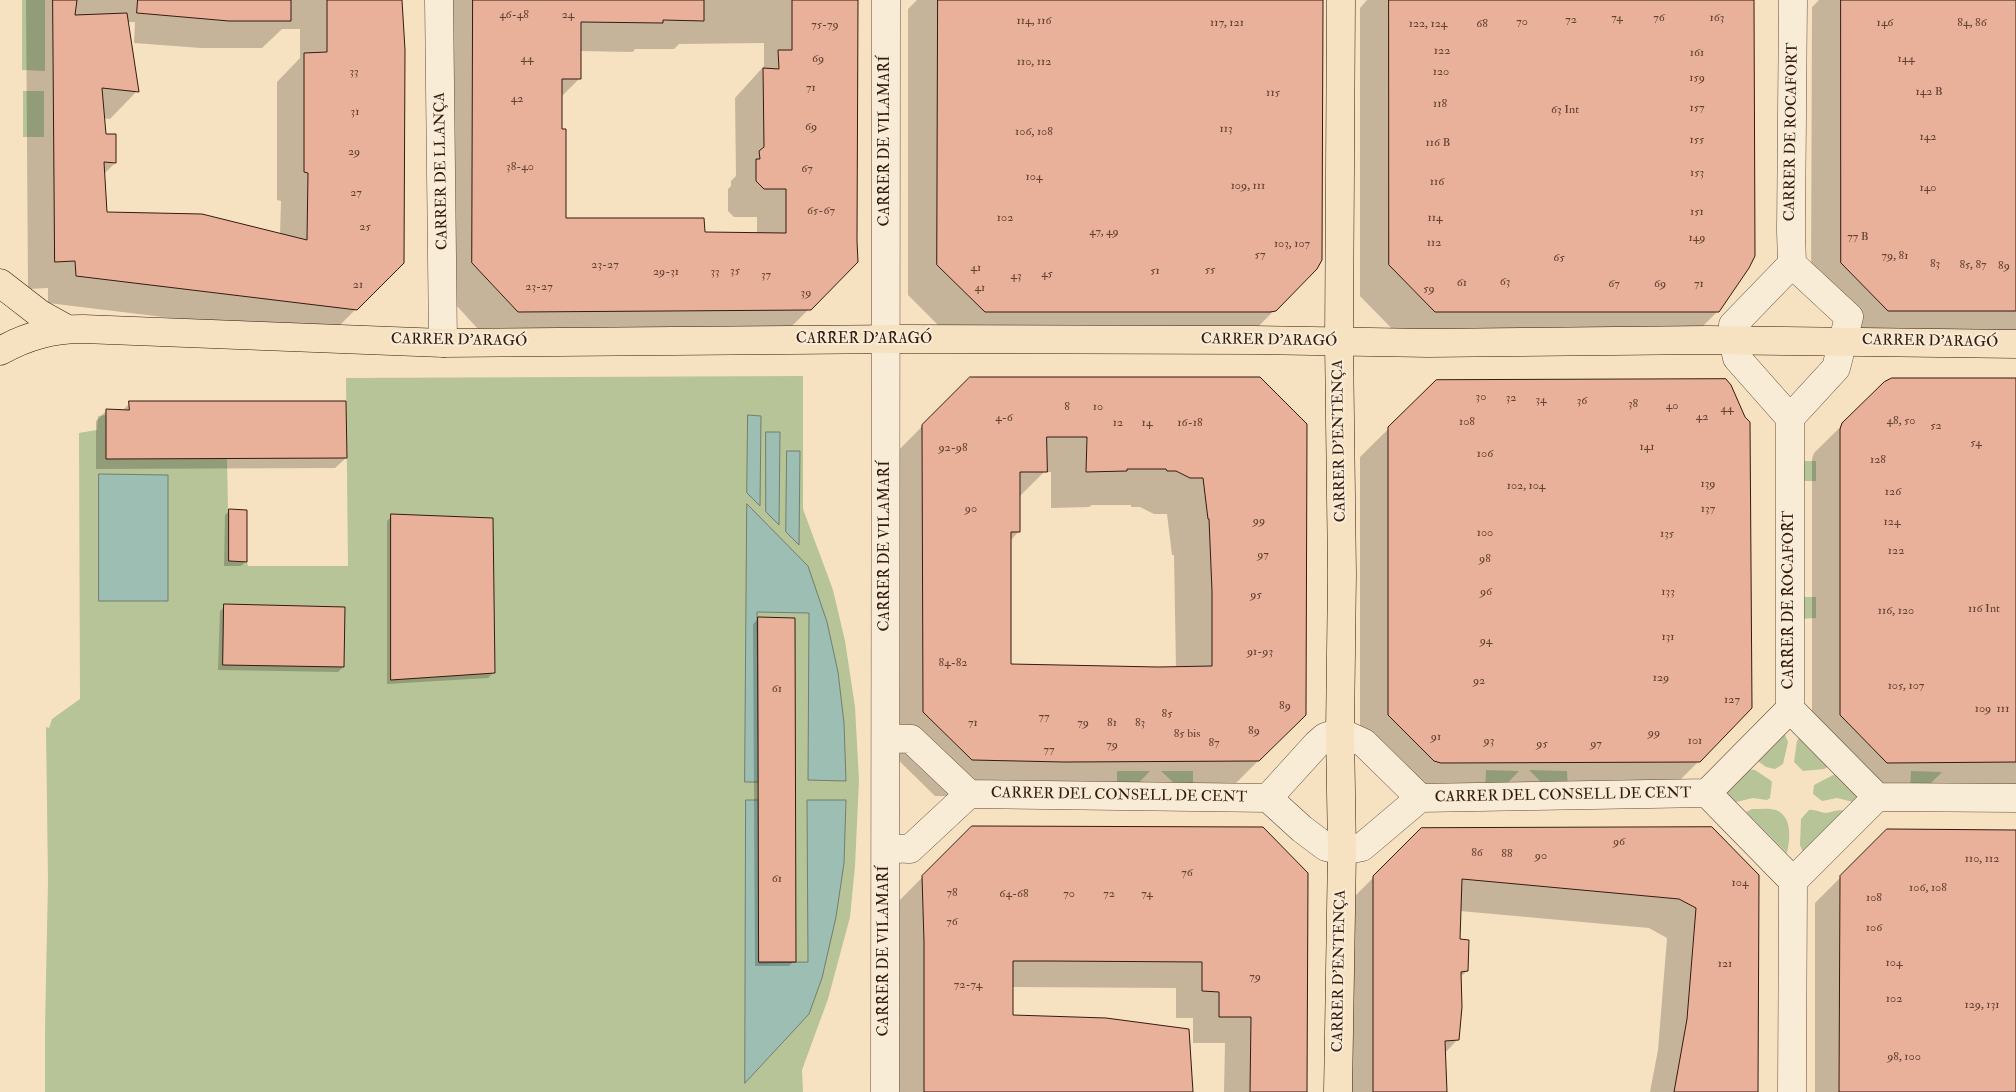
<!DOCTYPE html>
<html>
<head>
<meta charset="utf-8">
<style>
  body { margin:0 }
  canvas { display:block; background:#f6e1c1 }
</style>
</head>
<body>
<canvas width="2016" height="1092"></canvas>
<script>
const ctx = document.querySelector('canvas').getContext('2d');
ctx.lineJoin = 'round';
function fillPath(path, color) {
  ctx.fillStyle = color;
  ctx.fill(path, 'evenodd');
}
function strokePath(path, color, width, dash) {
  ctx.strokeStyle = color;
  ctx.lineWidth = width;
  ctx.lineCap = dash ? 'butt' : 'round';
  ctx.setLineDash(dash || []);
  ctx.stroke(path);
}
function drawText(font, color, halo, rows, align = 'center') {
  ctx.font = font + ' "IM FELL Double Pica",serif';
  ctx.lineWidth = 4;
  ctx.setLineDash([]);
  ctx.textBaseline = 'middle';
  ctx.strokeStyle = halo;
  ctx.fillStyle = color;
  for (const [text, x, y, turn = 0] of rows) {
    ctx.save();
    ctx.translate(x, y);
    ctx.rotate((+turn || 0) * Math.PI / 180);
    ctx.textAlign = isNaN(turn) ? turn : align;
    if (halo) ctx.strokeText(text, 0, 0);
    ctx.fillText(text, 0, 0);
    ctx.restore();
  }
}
const green = new Path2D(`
  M 22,0 L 45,0 L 45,71 L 22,70 Z
  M 23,91 L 44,91 L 44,137 L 23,137 Z
  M 803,376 L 803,509 L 833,590 L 845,641 L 855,707 L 859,780 L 855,866 L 850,917 L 828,999 L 802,1070 L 803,1092 L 45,1092 L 45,1028 L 48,881 L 46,727 L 49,728 L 52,719 L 80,699 L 79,433 L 97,430 L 98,416 L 106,415 L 106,459 L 227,459 L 229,561 L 247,562 L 248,566 L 348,566 L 346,378 Z
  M 1796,461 L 1816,461 L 1816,481 L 1796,481 Z
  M 1796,597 L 1816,597 L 1816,618 L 1797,619 Z
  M 1783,730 L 1788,742 L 1783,764 L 1775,769 L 1766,767 L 1755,759 Z
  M 1801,735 L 1831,765 L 1824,769 L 1803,771 L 1794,762 L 1797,741 Z
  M 1744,769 L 1755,770 L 1770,780 L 1772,782 L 1770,798 L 1767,800 L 1753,798 L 1736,802 L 1724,790 Z
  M 1486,770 L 1519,771 L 1500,791 L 1485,791 Z
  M 1529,770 L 1567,771 L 1568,791 L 1550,791 Z
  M 1117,771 L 1150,771 L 1131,791 L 1117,791 Z
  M 1161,771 L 1193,771 L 1193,791 L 1182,791 Z
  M 1911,771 L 1942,772 L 1923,791 L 1910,791 Z
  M 1839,772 L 1863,797 L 1857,803 L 1837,798 L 1822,801 L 1813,794 L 1814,785 Z
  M 1752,809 C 1760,809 1770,808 1776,810 C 1793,817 1790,840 1787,853 L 1746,812 Z
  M 1809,810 C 1815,809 1820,813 1826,813 C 1834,812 1840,808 1848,812 L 1804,855 L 1800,845 L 1801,819 Z`);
const water = new Path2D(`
  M 748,415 L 761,416 L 760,506 L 747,493 Z
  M 766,432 L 780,432 L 779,525 L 766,512 Z
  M 787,451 L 800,451 L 799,545 L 786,532 Z
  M 99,474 L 168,475 L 168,601 L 99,601 Z
  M 747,504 L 808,566 L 827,622 L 838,672 L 844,723 L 846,781 L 808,780 L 809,613 L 757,612 L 759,782 L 745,782 Z
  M 746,800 L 759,800 L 759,963 L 808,962 L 807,800 L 846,800 L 844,863 L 836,917 L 822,978 L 809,1014 L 745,1083 Z`);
const shadow = new Path2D(`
  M 26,0 L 401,0 L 403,262 L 328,337 L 48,303 L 48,288 L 28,289 ZM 127,22 L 135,22 L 134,43 L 201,48 L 262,48 L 282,29 L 300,29 L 300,58 L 277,82 L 277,200 L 281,201 L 280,235 L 106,213 L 103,175 L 115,163 L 105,135 L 103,118 L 110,119 L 137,91 Z
  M 449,0 L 857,0 L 857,261 L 780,338 L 489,341 L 444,292 ZM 764,43 L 764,66 L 735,98 L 736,176 L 731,181 L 731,186 L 728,189 L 728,211 L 734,217 L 757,217 L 757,234 L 704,233 L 565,219 L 560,98 L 580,78 L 580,51 L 633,52 L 635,49 L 674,49 L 679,44 Z
  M 917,0 L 1322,0 L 1316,268 L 1245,340 L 955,342 L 908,295 L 908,9 Z
  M 1367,0 L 1753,0 L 1718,311 L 1688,341 L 1404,341 L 1360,296 L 1360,8 Z
  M 1819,0 L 2016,0 L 2016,341 L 1858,340 L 1811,294 L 1812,7 Z
  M 970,378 L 1259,378 L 1305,714 L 1222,797 L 1027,797 L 935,796 L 887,749 L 886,463 ZM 1044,472 L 1051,472 L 1051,508 L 1089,507 L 1092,505 L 1131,505 L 1131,507 L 1140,507 L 1154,514 L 1167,514 L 1172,555 L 1174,555 L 1176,668 L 1009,665 L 1010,541 L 1018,532 L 1018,498 Z
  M 2016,380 L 2016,791 L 1858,791 L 1812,744 L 1812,459 L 1814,453 L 1885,383 Z
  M 1437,381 L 1699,761 L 1669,791 L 1411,791 L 1360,745 L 1360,457 Z
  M 130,403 L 346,458 L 335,468 L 96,469 L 96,421 L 106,411 L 122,411 Z
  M 230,510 L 246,561 L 241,566 L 224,566 L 225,515 Z
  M 392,516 L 493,673 L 488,678 L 387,684 L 387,521 Z
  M 225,606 L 343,667 L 338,672 L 218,670 L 220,611 Z
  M 758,619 L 794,961 L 789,966 L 755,966 L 753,624 Z
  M 972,827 L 1307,874 L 1306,1092 L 1224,1092 L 1225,1043 L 1193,1043 L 1193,1018 L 1176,1018 L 1176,988 L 1012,987 L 1012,1016 L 1191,1092 L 897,1092 L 896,904 Z
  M 1422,829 L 1757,875 L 1757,1092 L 1650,1092 L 1658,1050 L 1667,938 L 1649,928 L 1460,911 L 1458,940 L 1467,971 L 1459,978 L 1458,1039 L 1445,1053 L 1446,1092 L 1344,1092 L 1344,907 Z
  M 1888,830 L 2016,831 L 2016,1092 L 1815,1092 L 1815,903 Z`);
const building = new Path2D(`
  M 53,0 L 77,0 L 75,15 L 127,13 L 139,92 L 102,88 L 106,134 L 116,134 L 116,163 L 104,162 L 107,212 L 202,214 L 307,240 L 308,173 L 304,172 L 304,53 L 327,52 L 327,0 L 402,0 L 405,50 L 404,263 L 357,310 L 76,276 L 75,261 L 55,262 Z
  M 138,0 L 291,0 L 291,21 L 229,21 L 137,13 Z
  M 473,0 L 704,0 L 704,21 L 663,20 L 663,23 L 581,22 L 581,79 L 562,79 L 562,129 L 566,129 L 566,218 L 704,218 L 705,232 L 786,233 L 786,189 L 764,189 L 756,181 L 756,159 L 760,159 L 759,151 L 764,147 L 763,68 L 779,69 L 778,50 L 792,50 L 792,0 L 858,0 L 857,241 L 858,262 L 811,310 L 518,312 L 472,263 Z
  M 938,0 L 1323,0 L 1322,260 L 1317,269 L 1276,311 L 1270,312 L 985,312 L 937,265 Z
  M 1389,0 L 1754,0 L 1755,256 L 1749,268 L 1719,312 L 1435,312 L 1389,265 Z
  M 1841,0 L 2016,0 L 2016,311 L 1888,311 L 1841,263 Z
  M 970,377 L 1260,377 L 1307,424 L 1306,715 L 1259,761 L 1064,762 L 972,760 L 923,712 L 922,425 ZM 1047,437 L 1087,437 L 1086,472 L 1127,471 L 1127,469 L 1166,469 L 1167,471 L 1176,471 L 1190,478 L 1203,478 L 1208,519 L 1209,519 L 1212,591 L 1212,666 L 1158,667 L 1011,664 L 1011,532 L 1020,532 L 1020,472 L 1047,472 Z
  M 1892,378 L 2016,378 L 2016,762 L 1887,763 L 1840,715 L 1840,429 L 1842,423 L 1884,382 Z
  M 1726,379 L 1731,385 L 1745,417 L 1750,422 L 1752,708 L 1700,762 L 1441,763 L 1434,761 L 1388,715 L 1388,427 L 1436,380 Z
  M 129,401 L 346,401 L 347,458 L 106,459 L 106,409 L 129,410 Z
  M 229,509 L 247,510 L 247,562 L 229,561 Z
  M 391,514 L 493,518 L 495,673 L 391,680 Z
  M 224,604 L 345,607 L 344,667 L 223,665 Z
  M 758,617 L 795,618 L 796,962 L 759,962 Z
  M 972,826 L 1263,827 L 1308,873 L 1307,1092 L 1250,1092 L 1251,1017 L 1219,1017 L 1219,992 L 1202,991 L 1202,962 L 1049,961 L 1013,961 L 1013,1015 L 1106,1018 L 1189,1029 L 1193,1092 L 924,1092 L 924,942 L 922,876 Z
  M 1712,827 L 1759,875 L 1758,1092 L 1674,1092 L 1687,1019 L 1696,908 L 1679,899 L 1462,879 L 1460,939 L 1469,940 L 1468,971 L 1461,972 L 1462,1007 L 1459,1040 L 1445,1041 L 1447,1092 L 1373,1092 L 1373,876 L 1421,828 Z
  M 1887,829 L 2016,830 L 2016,1092 L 1839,1092 L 1840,876 Z`);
const minor = new Path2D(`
  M 439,0 L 443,343
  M 1792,264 L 1733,325 L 1733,340 L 1737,358 L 1790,418 L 1790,709 L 1877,797 L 2016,798
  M 1790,418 L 1836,368 L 1849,317 L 1792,264 L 1791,231 L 1793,0
  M 886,738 L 911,739 L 969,794 L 1268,798 L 1302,829 L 1326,847 L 1342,851 L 1362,847 L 1420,798 L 1707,793 L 1790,709
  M 1707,793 L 1793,881 L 1792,1092
  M 1268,798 L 1317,744 L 1325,737 L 1340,732 L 1364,743 L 1420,798
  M 886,848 L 910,849 L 969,794
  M 1793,881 L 1877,797
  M 885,1092 L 886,0`);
const major = new Path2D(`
  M 0,283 L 40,314 L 67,329
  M 0,351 C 27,336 52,329 83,329 L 443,343 L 904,339 L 1254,340 L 1428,343 L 1707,340 L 2016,344
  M 1338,1092 L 1342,851 L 1340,732 L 1342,574 L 1339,342 L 1341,0`);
const numberNames = [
  ["46-48",514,15],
  ["24",568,15],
  ["74",1617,18],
  ["76",1659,18],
  ["163",1717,18],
  ["72",1571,20],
  ["114, 116",1034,21],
  ["70",1522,22],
  ["117, 121",1227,23],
  ["146",1885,23],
  ["84, 86",1972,23],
  ["122, 124",1428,24],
  ["68",1482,24],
  ["75-79",825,25],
  ["122",1442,51],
  ["161",1697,53],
  ["44",527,59],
  ["69",818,59],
  ["144",1906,59],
  ["110, 112",1034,62],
  ["33",354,72],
  ["120",1441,72],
  ["159",1697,78],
  ["71",811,88],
  ["142 B",1929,92],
  ["115",1273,93],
  ["42",517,99],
  ["118",1440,104],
  ["157",1697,108],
  ["63 Int",1565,110],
  ["31",355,112],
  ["69",811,127],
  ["113",1226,129],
  ["106, 108",1034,132],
  ["142",1928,137],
  ["155",1697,140],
  ["116 B",1438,143],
  ["29",354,152],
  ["38-40",520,167],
  ["67",807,169],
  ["153",1697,173],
  ["104",1034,177],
  ["116",1437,182],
  ["109, 111",1248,186],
  ["140",1928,188],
  ["27",356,193],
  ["65-67",821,211],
  ["151",1697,212],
  ["102",1005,218],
  ["114",1435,218],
  ["25",365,227],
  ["47, 49",1104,232],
  ["77 B",1858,237],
  ["149",1697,238],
  ["112",1434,243],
  ["103, 107",1292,244],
  ["57",1260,255],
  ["79, 81",1895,256],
  ["65",1559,258],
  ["83",1935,264],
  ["23-27",605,265],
  ["85, 87",1973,265],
  ["89",2004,266],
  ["41",976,268],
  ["55",1210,270],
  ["35",735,271],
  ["51",1155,271],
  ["29-31",666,272],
  ["33",715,272],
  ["45",1047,274],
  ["37",766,275],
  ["43",1016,276],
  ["63",1505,282],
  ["61",1462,283],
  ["67",1614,284],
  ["69",1660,284],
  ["71",1699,284],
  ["21",358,285],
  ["23-27",539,287],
  ["41",980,288],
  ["59",1429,289],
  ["39",806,293],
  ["30",1481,397],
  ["32",1511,398],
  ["34",1541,400],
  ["36",1582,401],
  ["38",1633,404],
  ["40",1672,406],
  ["8",1067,407],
  ["10",1098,407],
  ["44",1727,409],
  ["42",1702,417],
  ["4-6",1004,418],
  ["48, 50",1901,421],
  ["108",1467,422],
  ["12",1118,423],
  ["14",1147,423],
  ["16-18",1190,423],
  ["52",1936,426],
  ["54",1976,443],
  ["141",1647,447],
  ["92-98",953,448],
  ["106",1485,454],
  ["128",1878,460],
  ["139",1708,484],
  ["102, 104",1526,486],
  ["126",1893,492],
  ["90",971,509],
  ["137",1708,509],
  ["99",1259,521],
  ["124",1892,522],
  ["100",1485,533],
  ["135",1667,534],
  ["122",1896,551],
  ["97",1263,555],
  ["98",1485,559],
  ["96",1486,592],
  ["133",1668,592],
  ["95",1256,595],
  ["116 Int",1984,609],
  ["116, 120",1896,611],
  ["131",1668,637],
  ["94",1486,641],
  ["91-93",1260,652],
  ["84-82",953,663],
  ["129",1661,678],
  ["92",1479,681],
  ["105, 107",1906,686],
  ["61",777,689],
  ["127",1732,700],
  ["89",1285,706],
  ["109",1983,709],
  ["111",2003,709],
  ["85",1167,714],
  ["77",1044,717],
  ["71",973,723],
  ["79",1083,723],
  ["81",1112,723],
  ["83",1140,723],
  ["89",1254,731],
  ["99",1654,733],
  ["85 bis",1187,734],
  ["91",1436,737],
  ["93",1489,741],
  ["101",1695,741],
  ["87",1214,743],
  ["95",1542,744],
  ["97",1596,744],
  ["79",1112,745],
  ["77",1049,750],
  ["96",1619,842],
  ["86",1477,853],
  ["88",1507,854],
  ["90",1541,856],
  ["110, 112",1982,859],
  ["76",1187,873],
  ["61",777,879],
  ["104",1740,883],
  ["106, 108",1928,888],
  ["78",952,893],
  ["64-68",1014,894],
  ["70",1069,894],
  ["72",1109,894],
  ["74",1147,894],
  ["108",1874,898],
  ["76",952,922],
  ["106",1874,928],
  ["104",1894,963],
  ["121",1725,964],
  ["79",1255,977],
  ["72-74",968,985],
  ["102",1894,999],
  ["129, 131",1982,1005],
  ["98, 100",1904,1057]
];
const streetNames = [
  ["CARRER DE ROCAFORT",1792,132,-89],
  ["CARRER DE VILAMARÍ",886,141,-90],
  ["CARRER DE LLANÇA",442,171,-91],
  ["CARRER D'ARAGÓ",864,340],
  ["CARRER D'ARAGÓ",459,341,1],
  ["CARRER D'ARAGÓ",1269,341,1],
  ["CARRER D'ARAGÓ",1930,342,1],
  ["CARRER D'ENTENÇA",1340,441,-91],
  ["CARRER DE VILAMARÍ",886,546,-90],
  ["CARRER DE ROCAFORT",1790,600,-90],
  ["CARRER DEL CONSELL DE CENT",1119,796,1],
  ["CARRER DEL CONSELL DE CENT",1563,796,-1],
  ["CARRER DE VILAMARÍ",885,951,-90],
  ["CARRER D'ENTENÇA",1340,971,-89]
];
fillPath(green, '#b7c497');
fillPath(water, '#9dbeb2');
strokePath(water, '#737d71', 1);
fillPath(shadow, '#0003');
fillPath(building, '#e9b199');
strokePath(building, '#351b10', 1);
strokePath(minor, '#654c3c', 29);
strokePath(major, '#351b10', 29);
strokePath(minor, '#f9ecd7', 28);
strokePath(major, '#f6e1c1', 28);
drawText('12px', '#624032', null, numberNames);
drawText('15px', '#351b10', '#f9ecd7', streetNames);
</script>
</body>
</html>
